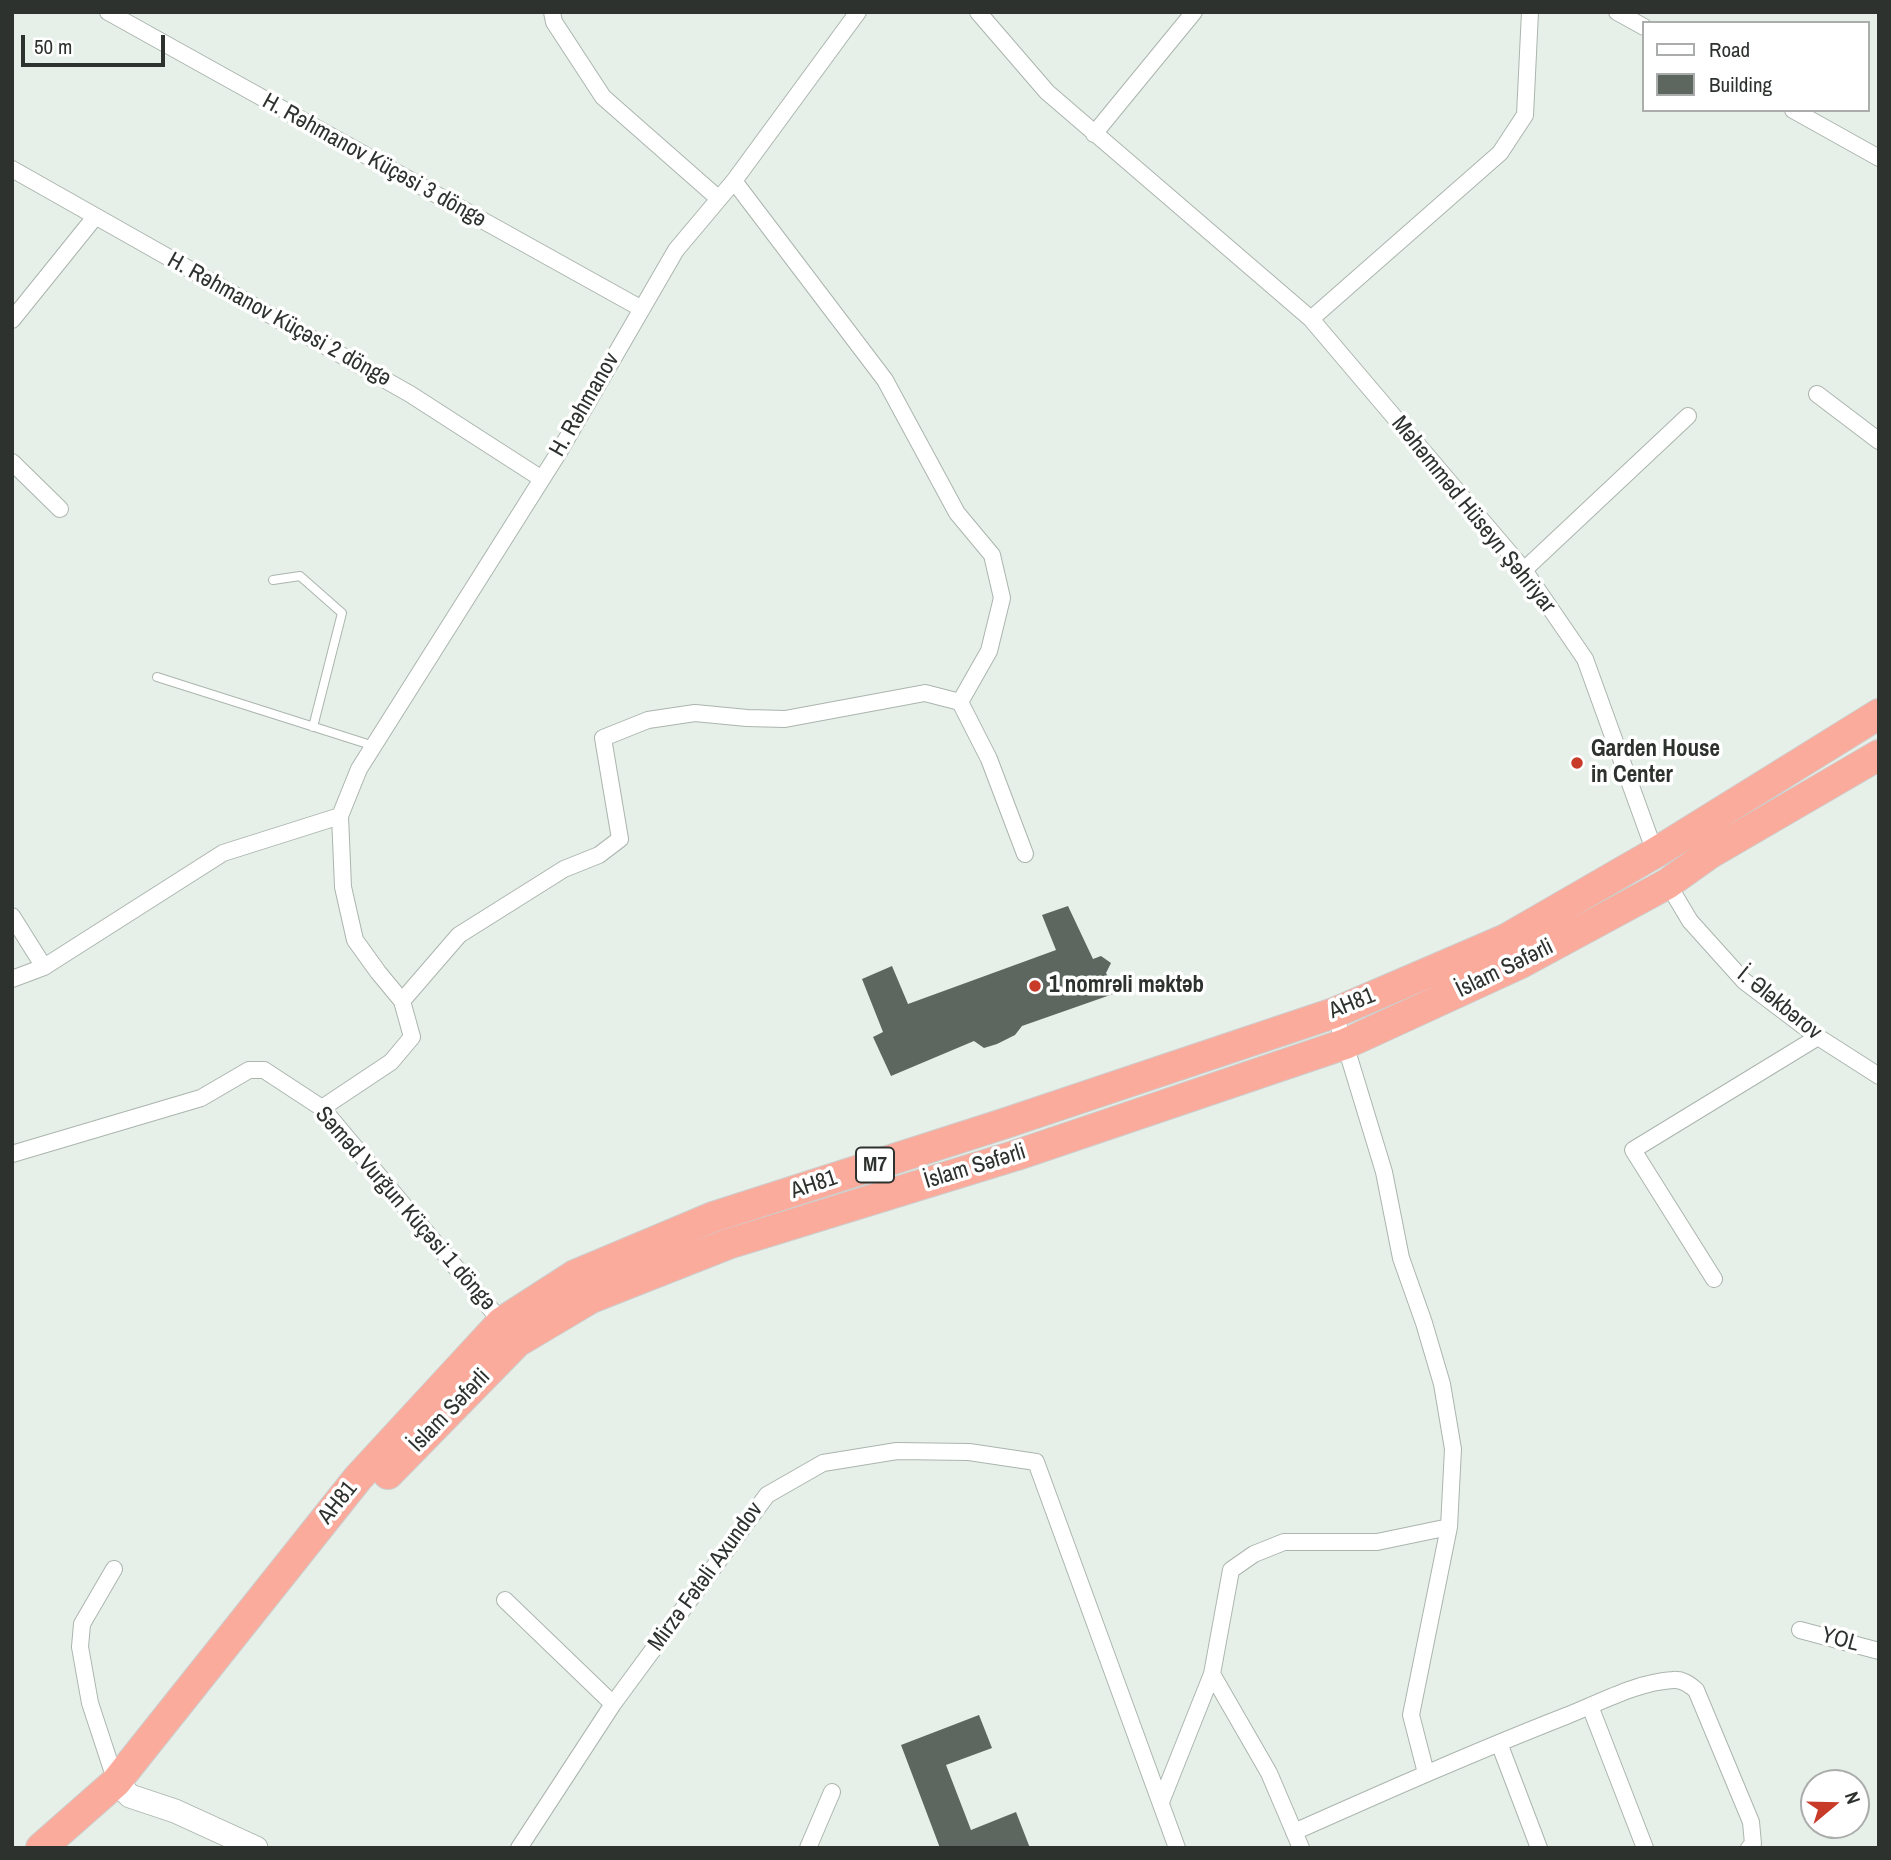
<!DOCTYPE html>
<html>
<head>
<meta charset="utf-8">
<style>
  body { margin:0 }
  #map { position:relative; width:1891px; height:1860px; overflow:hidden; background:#e6f0e9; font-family:"Archivo Narrow",sans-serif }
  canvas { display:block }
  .frame { position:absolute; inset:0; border:14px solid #2e322f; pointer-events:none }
  .legend { position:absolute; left:1642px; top:21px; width:228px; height:91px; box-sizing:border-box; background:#fff; border:2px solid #abadac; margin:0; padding:9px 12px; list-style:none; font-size:21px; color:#2e322f }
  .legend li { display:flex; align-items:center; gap:14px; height:35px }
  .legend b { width:35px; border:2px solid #abadac }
  .north { position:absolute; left:1800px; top:1769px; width:70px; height:70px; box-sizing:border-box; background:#fff; border:2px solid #abadac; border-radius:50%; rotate:71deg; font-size:19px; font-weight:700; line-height:28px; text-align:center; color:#2e322f }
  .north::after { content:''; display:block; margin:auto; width:24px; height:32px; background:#c73b28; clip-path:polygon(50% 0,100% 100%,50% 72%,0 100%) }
  .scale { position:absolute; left:21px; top:35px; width:144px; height:32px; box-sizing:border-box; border:4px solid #2e322f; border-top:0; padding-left:9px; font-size:21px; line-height:24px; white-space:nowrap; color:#2e322f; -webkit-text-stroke:5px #fff; paint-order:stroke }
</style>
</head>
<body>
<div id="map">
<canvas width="1891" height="1860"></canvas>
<div class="frame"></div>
<ul class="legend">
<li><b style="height:9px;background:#fff"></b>Road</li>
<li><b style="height:19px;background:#5e6660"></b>Building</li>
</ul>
<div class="north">N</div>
<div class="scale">50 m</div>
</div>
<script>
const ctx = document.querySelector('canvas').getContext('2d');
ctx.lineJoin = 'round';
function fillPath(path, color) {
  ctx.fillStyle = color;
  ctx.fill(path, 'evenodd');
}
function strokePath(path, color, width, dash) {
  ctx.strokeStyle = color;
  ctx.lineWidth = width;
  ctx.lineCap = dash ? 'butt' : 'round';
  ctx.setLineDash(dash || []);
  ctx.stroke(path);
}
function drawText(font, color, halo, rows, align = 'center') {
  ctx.font = font + ' "Archivo Narrow",sans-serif';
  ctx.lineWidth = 7;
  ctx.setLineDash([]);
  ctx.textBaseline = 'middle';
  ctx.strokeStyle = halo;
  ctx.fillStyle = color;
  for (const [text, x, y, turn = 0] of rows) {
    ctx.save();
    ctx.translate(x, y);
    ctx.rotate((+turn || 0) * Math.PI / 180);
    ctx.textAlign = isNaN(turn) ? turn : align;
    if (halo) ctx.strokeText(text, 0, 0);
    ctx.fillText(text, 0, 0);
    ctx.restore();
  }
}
const building = new Path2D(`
  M 1068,906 L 1093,959 L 1101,956 L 1111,963 L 1106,973 L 1116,993 L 1022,1026 L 1015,1035 L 997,1044 L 984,1048 L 974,1041 L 891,1076 L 873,1037 L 883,1032 L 862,979 L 892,966 L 908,1004 L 1056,950 L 1042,915 Z
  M 979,1715 L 992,1748 L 946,1765 L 971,1830 L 1016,1812 L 1030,1848 L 940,1848 L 901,1745 Z`);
const lane = new Path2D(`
  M 273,580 L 300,576 L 342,613 L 313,727
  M 157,677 L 374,746`);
const street = new Path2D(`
  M 108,12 L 642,309
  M 552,12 L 554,22 L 603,97 L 719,199
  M 978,12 L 1047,92 L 1311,319 L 1524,570 L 1585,659 L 1657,858
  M 1617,12 L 1644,27
  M 1793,110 L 1879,158
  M 1094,134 L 1194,12
  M 12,169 L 410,394 L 542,479
  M 734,181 L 885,380 L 957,513 L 992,555 L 1002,598 L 989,651 L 960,702
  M 1311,319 L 1500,153 L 1525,115 L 1530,12
  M 12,320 L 95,217
  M 1817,394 L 1879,441
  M 12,462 L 60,509
  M 1524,570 L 1688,416
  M 1665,879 L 1690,921 L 1744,981 L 1818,1037 L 1879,1076
  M 12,916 L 44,967
  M 12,979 L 44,967 L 223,853 L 340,816
  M 402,1001 L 459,935 L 564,869 L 599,855 L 620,839 L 603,738 L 648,720 L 695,713 L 747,718 L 785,719 L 925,693 L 960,702 L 989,759 L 1025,854
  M 1334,1013 L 1345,1044 L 1384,1172 L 1401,1258 L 1424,1323 L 1442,1384 L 1453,1449 L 1449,1527 L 1411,1715 L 1426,1773
  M 322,1108 L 391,1062 L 412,1037 L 402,1001 L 378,972 L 355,940 L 343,887 L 340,816 L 359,769 L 559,452 L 676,250 L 734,181 L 858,12
  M 12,1154 L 201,1098 L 249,1070 L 264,1070 L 322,1108 L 505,1326
  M 1714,1279 L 1633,1150 L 1818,1037
  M 114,1569 L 82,1624 L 80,1647 L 90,1703 L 116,1782
  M 505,1600 L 613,1704
  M 1800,1630 L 1879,1651
  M 1212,1674 L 1269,1773 L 1301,1848
  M 1590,1706 L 1645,1848
  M 1499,1743 L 1539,1848
  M 1161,1802 L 1212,1674 L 1231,1570 L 1254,1554 L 1284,1542 L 1377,1542 L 1449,1527
  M 1294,1832 C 1384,1792 1474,1752 1566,1716 C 1599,1703 1637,1682 1673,1680 C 1682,1679 1689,1684 1696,1690 L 1751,1822 L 1753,1844 L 1749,1848
  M 519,1848 L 613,1704 L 767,1495 L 823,1463 L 897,1451 L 969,1452 L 1036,1462 L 1177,1848
  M 808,1848 L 832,1792`);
const secondary = new Path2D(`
  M 116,1782 L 130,1796 L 175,1811 L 256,1848`);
const highway = new Path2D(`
  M 388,1474 L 517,1342 L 591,1298 L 728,1244 L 1017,1155 L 1345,1044 L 1521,963 L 1667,884 L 1709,854 L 1879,755
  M 41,1848 L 116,1782 L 358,1478 L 502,1322 L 575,1275 L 713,1217 L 1003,1124 L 1334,1013 L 1506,939 L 1655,853 L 1879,714`);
const markers = [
  [1577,763,7,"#c73b28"],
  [1035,986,7,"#c73b28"]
];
const shields = [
  [875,1165,38]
];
const shieldNames = [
  ["M7",875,1165]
];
const streetNames = [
  ["H. Rəhmanov Küçəsi 3 döngə",374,161,29],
  ["H. Rəhmanov Küçəsi 2 döngə",279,320,29],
  ["H. Rəhmanov",585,405,-60],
  ["Məhəmməd Hüseyn Şəhriyar",1473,515,51],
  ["İslam Səfərli",1505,969,-26],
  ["AH81",1352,1004,-22],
  ["İ. Ələkbərov",1779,1004,39],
  ["İslam Səfərli",975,1167,-17],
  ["AH81",814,1185,-18],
  ["Səməd Vurğun Küçəsi 1 döngə",405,1209,49],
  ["İslam Səfərli",450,1411,-46],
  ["AH81",338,1503,-51],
  ["Mirzə Fətəli Axundov",706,1577,-54],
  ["YOL",1840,1640,15]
];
const poiNames = [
  ["Garden House",1591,750],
  ["in Center",1591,776],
  ["1 nomrəli məktəb",1049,986]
];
fillPath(building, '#5e6660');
strokePath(lane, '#abb5ae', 10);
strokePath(street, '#abb5ae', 18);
strokePath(secondary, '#abb5ae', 25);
strokePath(highway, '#cdcecd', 32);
strokePath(lane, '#fff', 8);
strokePath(street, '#fff', 16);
strokePath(secondary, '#fff', 23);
strokePath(highway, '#fbab9c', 30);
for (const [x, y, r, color] of markers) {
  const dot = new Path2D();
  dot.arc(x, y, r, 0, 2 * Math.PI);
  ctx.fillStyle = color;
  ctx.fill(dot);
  strokePath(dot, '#fff', 2.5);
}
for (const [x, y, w] of shields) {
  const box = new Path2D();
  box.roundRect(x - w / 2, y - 17.5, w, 35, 5);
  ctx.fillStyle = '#fff';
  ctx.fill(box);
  strokePath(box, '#2e322f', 2);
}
drawText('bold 21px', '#2e322f', null, shieldNames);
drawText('23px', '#2e322f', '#fff', streetNames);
drawText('bold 23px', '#2e322f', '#fff', poiNames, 'left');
</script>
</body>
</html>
